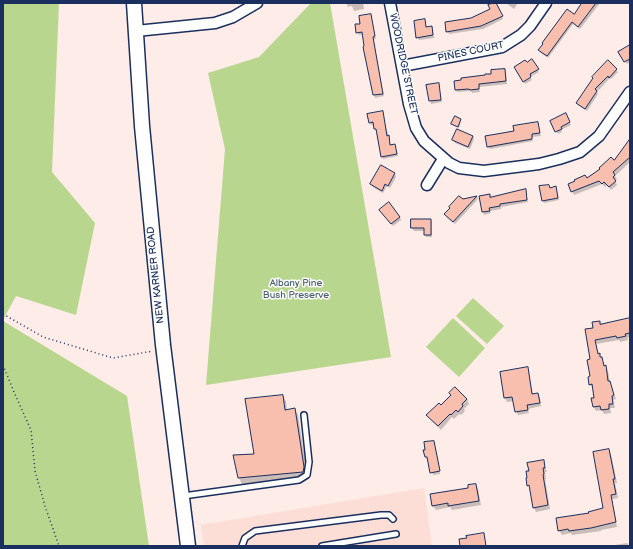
<!DOCTYPE html>
<html>
<head>
<meta charset="utf-8">
<style>
  body { margin:0 }
  #map { position:relative; width:633px; height:549px; overflow:hidden; background:#fdece7; font-family:"Balsamiq Sans",sans-serif }
  canvas { display:block }
  .frame { position:absolute; inset:0; border:4px solid #1b2f5e; pointer-events:none }
</style>
</head>
<body>
<div id="map">
<canvas width="633" height="549"></canvas>
<div class="frame"></div>
</div>
<script>
const ctx = document.querySelector('canvas').getContext('2d');
ctx.lineJoin = 'round';
function fillPath(path, color) {
  ctx.fillStyle = color;
  ctx.fill(path, 'evenodd');
}
function strokePath(path, color, width, dash) {
  ctx.strokeStyle = color;
  ctx.lineWidth = width;
  ctx.lineCap = dash ? 'butt' : 'round';
  ctx.setLineDash(dash || []);
  ctx.stroke(path);
}
function drawText(font, color, halo, rows, align = 'center') {
  ctx.font = font + ' "Balsamiq Sans",sans-serif';
  ctx.lineWidth = 3;
  ctx.setLineDash([]);
  ctx.textBaseline = 'middle';
  ctx.strokeStyle = halo;
  ctx.fillStyle = color;
  for (const [text, x, y, turn = 0] of rows) {
    ctx.save();
    ctx.translate(x, y);
    ctx.rotate((+turn || 0) * Math.PI / 180);
    ctx.textAlign = isNaN(turn) ? turn : align;
    if (halo) ctx.strokeText(text, 0, 0);
    ctx.fillText(text, 0, 0);
    ctx.restore();
  }
}
const built = new Path2D(`
  M 424,488 L 432,546 L 204,546 L 201,525 Z`);
const green = new Path2D(`
  M 3,3 L 59,3 L 52,172 L 95,223 L 76,315 L 16,296 L 3,320 Z
  M 311,3 L 330,3 L 391,357 L 206,385 L 225,149 L 208,73 L 259,57 Z
  M 473,298 L 504,326 L 487,344 L 456,316 Z
  M 453,318 L 485,348 L 459,377 L 426,347 Z
  M 3,321 L 127,396 L 149,546 L 3,546 Z`);
const shadow = new Path2D(`
  M 346,3 L 363,3 L 364,9 L 354,11 L 352,6 L 348,7 Z
  M 506,3 L 518,3 L 514,9 Z
  M 583,3 L 600,3 L 580,29 L 573,24 L 548,58 L 541,53 L 539,50 L 544,44 L 574,15 Z
  M 497,7 L 503,19 L 483,29 L 449,34 L 447,31 Z
  M 370,15 L 376,39 L 373,39 L 384,96 L 375,98 L 363,34 L 359,35 L 357,32 L 362,24 Z
  M 424,20 L 426,28 L 431,27 L 433,30 L 434,38 L 419,40 L 417,37 Z
  M 630,46 L 630,62 L 627,64 L 619,52 Z
  M 532,60 L 539,72 L 530,77 L 532,80 L 525,84 L 515,67 L 526,64 Z
  M 608,61 L 618,72 L 611,79 L 610,78 L 597,92 L 598,94 L 587,111 L 578,105 L 577,103 Z
  M 504,70 L 506,73 L 507,84 L 479,87 L 480,92 L 472,93 L 471,91 L 457,92 L 456,90 Z
  M 438,84 L 442,102 L 431,104 L 428,86 Z
  M 382,112 L 391,146 L 395,145 L 398,156 L 383,159 L 375,124 L 371,125 L 370,122 Z
  M 565,114 L 571,125 L 561,130 L 562,132 L 558,134 L 551,121 Z
  M 455,118 L 461,121 L 459,128 L 452,124 Z
  M 537,123 L 541,136 L 532,137 L 533,141 L 490,149 L 488,147 L 515,132 Z
  M 473,136 L 474,139 L 470,149 L 455,143 L 453,140 Z
  M 630,143 L 630,162 L 615,176 L 617,179 L 615,180 L 617,185 L 611,190 L 607,185 L 605,187 L 602,184 L 574,195 L 569,185 L 587,179 L 614,162 Z
  M 382,166 L 395,174 L 396,177 L 390,188 L 387,186 L 383,193 L 373,187 L 371,184 Z
  M 556,187 L 559,200 L 544,203 L 543,200 L 550,188 Z
  M 525,190 L 528,202 L 501,207 L 501,209 L 490,211 L 491,213 L 484,215 L 483,212 L 489,195 L 491,198 Z
  M 477,197 L 478,199 L 455,224 L 447,217 L 446,214 L 463,201 Z
  M 382,213 L 400,217 L 401,220 L 393,226 Z
  M 412,220 L 431,220 L 432,222 L 432,237 L 426,237 L 425,231 L 414,231 L 412,228 Z
  M 630,319 L 630,337 L 627,338 L 628,340 L 620,342 L 619,340 L 596,344 L 599,355 L 608,371 L 610,382 L 616,399 L 613,400 L 615,408 L 610,408 L 611,413 L 604,414 L 602,410 L 596,411 L 594,407 L 595,398 L 594,389 L 590,384 L 594,328 L 599,322 L 601,325 Z
  M 527,369 L 529,372 L 533,395 L 538,394 L 540,398 L 541,406 L 528,409 L 529,413 L 518,415 L 516,411 L 514,401 L 507,402 L 505,398 L 501,373 Z
  M 283,396 L 286,401 L 287,410 L 295,409 L 298,415 L 307,473 L 306,478 L 242,484 L 239,478 L 255,455 Z
  M 452,396 L 467,399 L 469,404 L 464,409 L 465,411 L 461,415 L 459,414 L 454,419 L 452,417 L 441,430 L 430,419 L 427,415 L 441,407 Z
  M 434,442 L 440,474 L 433,475 L 429,459 L 427,460 L 426,457 Z
  M 609,450 L 611,454 L 617,483 L 615,483 L 618,498 L 612,499 L 617,527 L 601,530 L 601,531 L 572,535 L 571,533 L 562,535 L 559,530 L 590,514 L 604,509 Z
  M 543,461 L 547,472 L 545,472 L 546,479 L 545,479 L 550,509 L 536,512 L 534,508 L 531,490 L 527,479 L 530,472 Z
  M 476,485 L 478,489 L 481,505 L 452,510 L 450,507 L 436,510 L 433,506 Z
  M 627,543 L 630,546 L 609,546 Z`);
const building = new Path2D(`
  M 493,3 L 496,3 L 503,16 L 481,26 L 446,32 L 445,22 L 471,18 L 490,9 L 488,5 Z
  M 582,3 L 596,3 L 578,27 L 572,22 L 547,56 L 538,50 L 543,44 L 542,43 L 567,9 L 574,14 Z
  M 371,14 L 375,36 L 373,37 L 383,94 L 373,95 L 363,47 L 364,46 L 362,32 L 356,33 L 355,24 L 360,24 L 359,16 Z
  M 425,19 L 426,27 L 432,26 L 433,35 L 416,38 L 414,21 Z
  M 630,45 L 630,59 L 624,62 L 618,52 Z
  M 532,59 L 539,69 L 530,74 L 531,77 L 523,82 L 514,67 L 525,60 L 527,62 Z
  M 608,60 L 617,69 L 609,78 L 608,76 L 595,89 L 597,91 L 585,109 L 576,103 L 593,78 L 592,77 Z
  M 505,69 L 506,81 L 479,84 L 479,89 L 470,90 L 469,89 L 455,90 L 454,81 L 461,80 L 461,78 L 485,75 L 485,74 L 491,74 L 491,70 Z
  M 439,83 L 441,100 L 429,101 L 426,85 Z
  M 383,111 L 387,136 L 389,135 L 390,145 L 395,144 L 397,154 L 381,157 L 376,129 L 374,129 L 373,122 L 369,123 L 367,114 Z
  M 566,113 L 570,122 L 561,127 L 562,129 L 555,132 L 550,121 Z
  M 455,116 L 461,119 L 458,127 L 451,124 Z
  M 538,122 L 540,133 L 532,134 L 532,139 L 487,147 L 485,136 L 514,131 L 513,126 Z
  M 457,129 L 473,136 L 468,147 L 452,140 Z
  M 630,139 L 630,157 L 613,172 L 615,175 L 613,177 L 616,181 L 609,187 L 604,182 L 602,184 L 599,181 L 571,192 L 568,184 L 575,181 L 574,180 L 585,175 L 587,178 L 600,169 L 599,168 L 611,157 L 614,160 Z
  M 381,165 L 395,173 L 388,186 L 385,184 L 382,191 L 370,184 Z
  M 549,185 L 550,188 L 556,186 L 558,198 L 542,201 L 539,186 Z
  M 526,189 L 527,200 L 500,204 L 500,206 L 489,208 L 490,211 L 482,212 L 479,196 L 490,194 L 490,197 Z
  M 459,196 L 463,199 L 477,196 L 453,222 L 444,214 L 450,208 L 449,207 Z
  M 389,202 L 400,217 L 391,224 L 379,210 Z
  M 411,219 L 431,219 L 431,235 L 424,235 L 424,228 L 411,228 Z
  M 630,318 L 630,333 L 625,334 L 626,336 L 617,338 L 616,336 L 595,340 L 598,354 L 600,353 L 600,357 L 602,357 L 604,366 L 606,365 L 608,381 L 610,381 L 614,395 L 612,396 L 613,404 L 609,404 L 609,409 L 601,410 L 600,406 L 593,407 L 591,398 L 594,398 L 592,384 L 589,385 L 588,377 L 590,376 L 587,360 L 590,359 L 585,329 L 593,328 L 592,322 L 600,321 L 600,324 Z
  M 528,367 L 532,394 L 538,393 L 540,403 L 527,405 L 528,410 L 515,412 L 512,397 L 504,398 L 500,372 Z
  M 455,387 L 467,399 L 462,404 L 463,406 L 458,412 L 456,410 L 451,415 L 450,414 L 438,426 L 426,415 L 439,403 L 441,405 L 451,395 L 449,393 Z
  M 283,395 L 285,410 L 295,408 L 304,467 L 303,472 L 238,478 L 233,455 L 254,454 L 245,399 Z
  M 434,441 L 440,471 L 430,473 L 427,457 L 425,457 L 423,450 L 425,450 L 424,442 Z
  M 609,449 L 615,479 L 613,479 L 616,494 L 611,495 L 616,522 L 591,528 L 569,531 L 568,529 L 558,531 L 556,518 L 589,513 L 588,512 L 603,508 L 593,452 Z
  M 544,460 L 545,468 L 543,468 L 544,474 L 543,475 L 548,505 L 533,508 L 529,485 L 527,486 L 526,478 L 527,478 L 526,471 L 529,471 L 527,463 Z
  M 476,484 L 479,501 L 448,506 L 448,503 L 432,506 L 430,494 L 468,488 L 468,485 Z
  M 484,533 L 486,546 L 460,546 L 459,539 L 467,538 L 466,536 Z`);
const path = new Path2D(`
  M 3,314 L 43,337 L 113,358 L 153,351
  M 3,365 L 14,392 L 31,430 L 35,471 L 45,506 L 59,546`);
const service = new Path2D(`
  M 183,496 L 299,480 L 307,475 L 309,462 L 304,415
  M 242,546 L 245,538 L 255,531 L 381,515 L 389,515 L 393,519
  M 322,546 L 396,534`);
const minor = new Path2D(`
  M 390,3 L 409,104 L 416,128 L 424,141 L 449,163 L 459,168 L 484,171 L 539,164 L 559,159 L 580,152 L 599,136 L 630,92
  M 136,31 L 215,23 L 233,17 L 257,3
  M 402,66 L 502,47 L 521,35 L 530,26 L 546,3
  M 427,185 L 443,159`);
const secondary = new Path2D(`
  M 134,3 L 142,126 L 163,345 L 188,546`);
const streetNames = [
  ["PINES COURT",471,52,-12],
  ["WOODRIDGE STREET",403,64,78],
  ["NEW KARNER ROAD",156,275,-96]
];
const parkNames = [
  ["Albany Pine",296,283],
  ["Bush Preserve",296,295]
];
fillPath(built, '#fcded6');
fillPath(green, '#b9d68e');
fillPath(shadow, '#0003');
fillPath(building, '#f8beae');
strokePath(building, '#1b2f5e', 1);
strokePath(service, '#1b2f5e', 8);
strokePath(minor, '#1b2f5e', 13);
strokePath(secondary, '#1b2f5e', 17);
strokePath(path, '#1b2f5e', 1.5, [1, 3]);
strokePath(service, '#fff', 5);
strokePath(minor, '#fff', 10);
strokePath(secondary, '#fff', 14);
drawText('10px', '#1b2f5e', '#fff', streetNames);
drawText('10px', '#4a616c', '#fff', parkNames);
</script>
</body>
</html>
